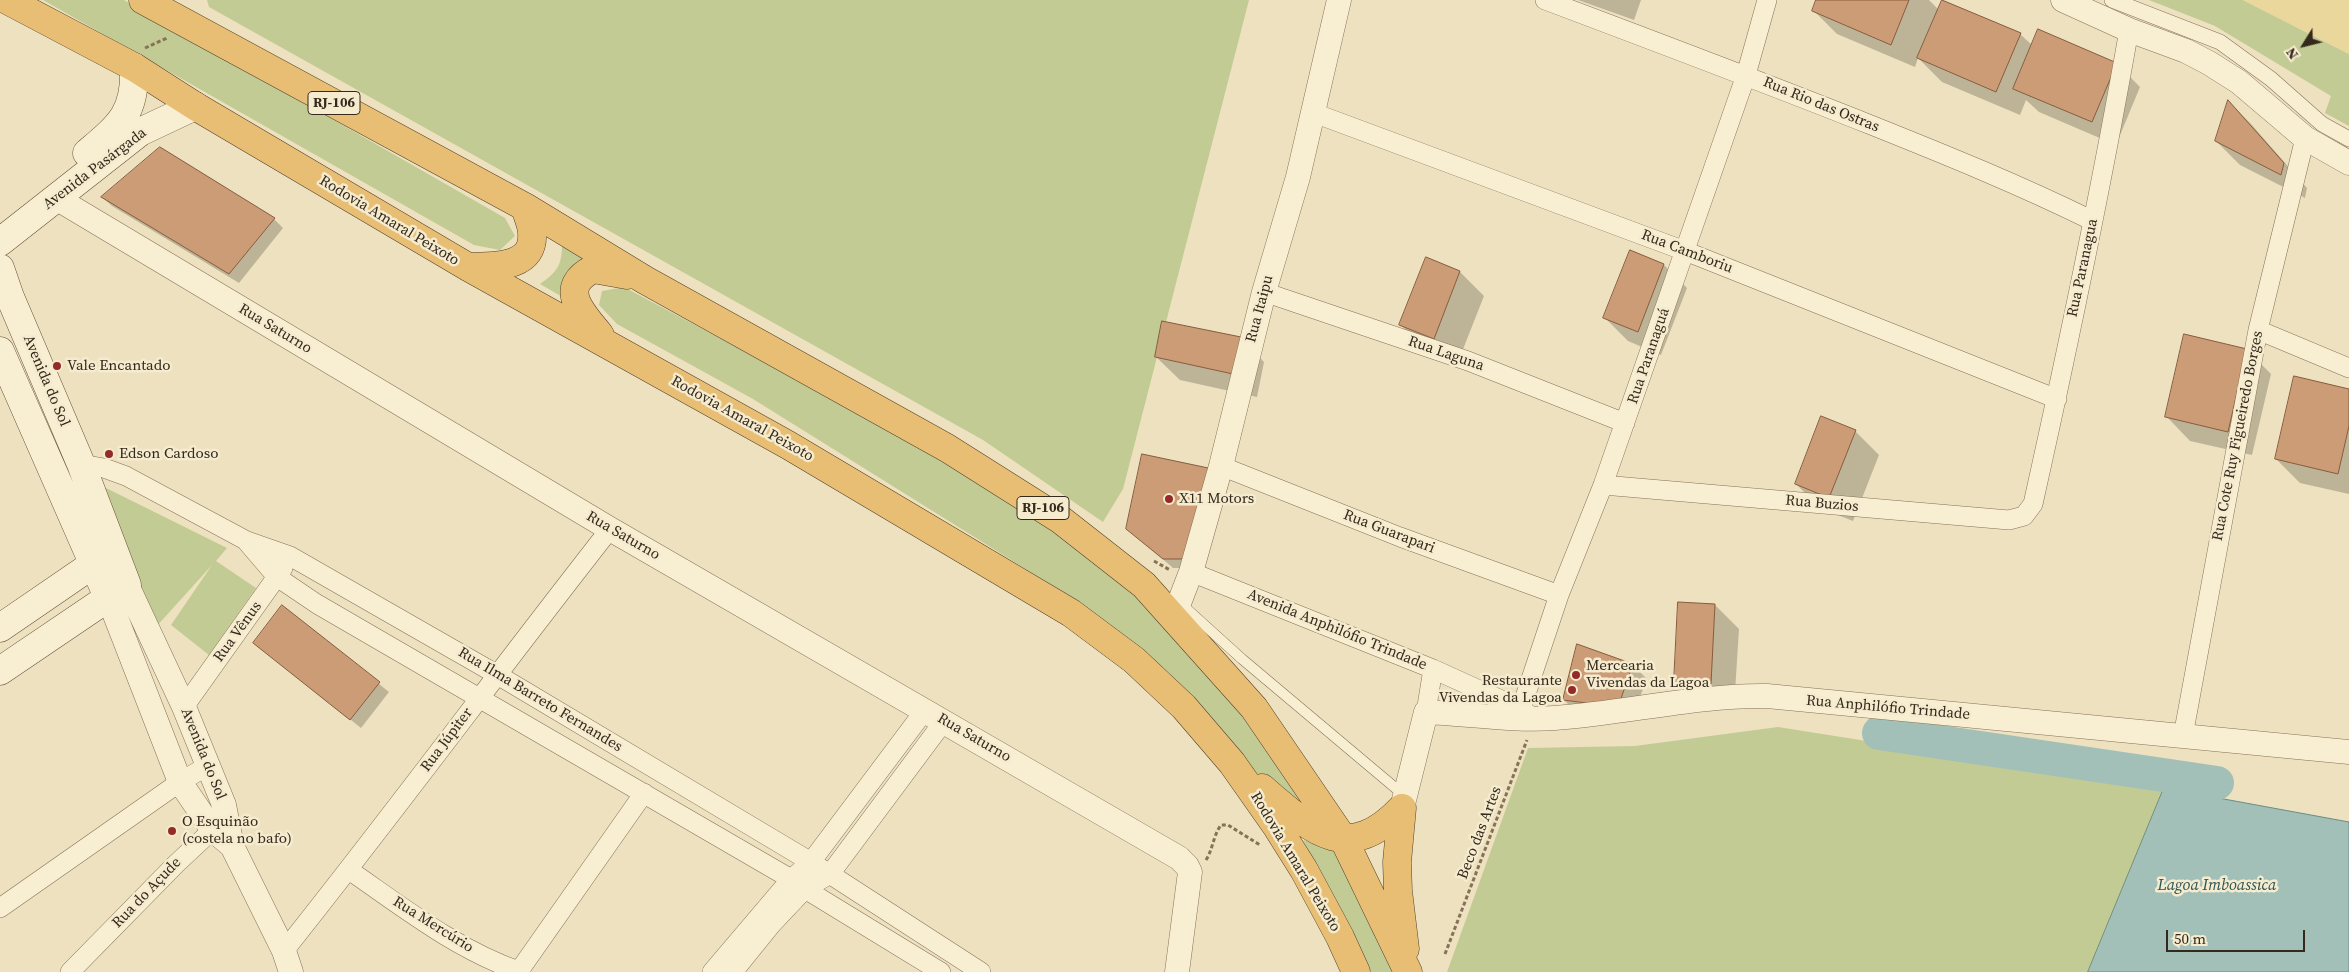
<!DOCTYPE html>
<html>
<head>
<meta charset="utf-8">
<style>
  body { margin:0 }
  #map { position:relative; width:2349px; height:972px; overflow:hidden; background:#ede1bf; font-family:"Source Serif 4",serif }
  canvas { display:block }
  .north { position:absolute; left:2279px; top:20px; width:50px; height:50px; -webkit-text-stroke:4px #f5ebcf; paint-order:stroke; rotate:234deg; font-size:14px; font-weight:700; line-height:20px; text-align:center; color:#35291c }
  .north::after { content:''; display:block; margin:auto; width:18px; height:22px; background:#35291c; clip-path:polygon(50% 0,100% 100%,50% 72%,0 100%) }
  .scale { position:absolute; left:2166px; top:930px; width:139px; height:22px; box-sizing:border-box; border:2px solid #35291c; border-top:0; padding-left:6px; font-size:15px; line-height:18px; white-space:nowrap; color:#35291c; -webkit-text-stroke:4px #f5ebcf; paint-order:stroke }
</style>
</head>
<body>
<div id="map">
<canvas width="2349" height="972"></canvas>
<div class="north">N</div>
<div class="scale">50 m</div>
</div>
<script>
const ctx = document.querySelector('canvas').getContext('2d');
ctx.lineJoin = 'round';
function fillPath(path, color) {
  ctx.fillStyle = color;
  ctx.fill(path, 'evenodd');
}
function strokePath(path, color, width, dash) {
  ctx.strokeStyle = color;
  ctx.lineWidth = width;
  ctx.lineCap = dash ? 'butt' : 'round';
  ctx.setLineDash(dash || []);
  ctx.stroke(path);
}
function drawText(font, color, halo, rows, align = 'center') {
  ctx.font = font + ' "Source Serif 4",serif';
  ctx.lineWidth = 5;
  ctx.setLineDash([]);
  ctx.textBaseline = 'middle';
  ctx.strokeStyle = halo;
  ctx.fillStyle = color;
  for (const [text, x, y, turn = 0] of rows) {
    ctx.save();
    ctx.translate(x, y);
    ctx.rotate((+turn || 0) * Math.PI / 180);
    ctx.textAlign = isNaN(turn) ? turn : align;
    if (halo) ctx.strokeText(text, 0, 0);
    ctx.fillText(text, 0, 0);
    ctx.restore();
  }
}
const green = new Path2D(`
  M 43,0 L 124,0 L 505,218 L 515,236 L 500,250 L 474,245 Z
  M 207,0 L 1249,0 L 1123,489 L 1103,522 L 983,440 L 209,7 Z
  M 2149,0 L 2243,0 L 2349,54 L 2349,126 L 2325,113 L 2331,96 L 2215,26 Z
  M 562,244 L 590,261 L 566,299 L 540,284 C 557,272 562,266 562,244 Z
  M 624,287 L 985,480 L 1124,577 L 1239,703 L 1324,822 L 1272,791 L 1168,672 L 1053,586 L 753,399 L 617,324 L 599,305 L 602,291 Z
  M 100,485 L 227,548 L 216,561 L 256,588 L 209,655 L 171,625 L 212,565 L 155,628 Z
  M 1778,727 L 2164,788 L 2088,972 L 1447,972 L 1528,748 L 1635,746 Z
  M 1303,840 L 1336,846 L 1395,972 L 1371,972 Z`);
const sand = new Path2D(`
  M 2243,0 L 2349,0 L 2349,54 Z`);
const water = new Path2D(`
  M 2164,788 L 2349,822 L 2349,972 L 2088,972 Z`);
const shadow = new Path2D(`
  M 1578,0 L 1641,0 L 1634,20 Z
  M 1818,0 L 1929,0 L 1939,10 L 2020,34 L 2033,46 L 2117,64 L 2140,87 L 2116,145 L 2039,112 L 2026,100 L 2020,115 L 1942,82 L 1918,58 L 1915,67 L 1837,34 L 1813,10 Z
  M 2229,102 L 2252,125 L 2307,188 L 2305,198 L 2240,165 L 2216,141 Z
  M 102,197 L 274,219 L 283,228 L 239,283 L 112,206 Z
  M 1427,259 L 1460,272 L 1484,296 L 1458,362 L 1424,349 L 1401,325 Z
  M 1664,265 L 1687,288 L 1661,355 L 1628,341 L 1604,317 Z
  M 1240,338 L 1264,362 L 1257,397 L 1180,380 L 1156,357 Z
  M 2247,350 L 2271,374 L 2252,455 L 2190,441 L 2167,417 Z
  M 2349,390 L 2349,494 L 2300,483 L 2276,459 Z
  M 1855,431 L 1879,455 L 1853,521 L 1820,508 L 1796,484 Z
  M 1143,456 L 1191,568 L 1173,568 L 1128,529 Z
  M 1715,605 L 1739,629 L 1734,708 L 1699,705 L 1675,682 Z
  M 283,607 L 389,692 L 361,728 L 254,643 Z
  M 1633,665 L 1647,679 L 1631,720 L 1578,714 L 1564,700 Z`);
const river = new Path2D(`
  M 1879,733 L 2217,783`);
const building = new Path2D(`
  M 1816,0 L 1909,0 L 1891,45 L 1812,11 Z
  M 1942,0 L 2021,33 L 1996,92 L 1917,58 Z
  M 2038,29 L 2117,63 L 2092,122 L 2013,89 Z
  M 2228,100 L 2284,163 L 2281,175 L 2215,141 Z
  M 160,147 L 275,218 L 229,274 L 101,197 Z
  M 1630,250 L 1664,264 L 1638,332 L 1603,318 Z
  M 1426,257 L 1460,271 L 1434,339 L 1399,325 Z
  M 1162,321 L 1241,337 L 1233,374 L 1155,357 Z
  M 2184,334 L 2247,349 L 2228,432 L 2165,417 Z
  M 2294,376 L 2349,389 L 2349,426 L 2338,474 L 2275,459 Z
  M 1821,416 L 1856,430 L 1829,498 L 1795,484 Z
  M 1142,454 L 1213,469 L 1190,553 L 1181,559 L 1163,559 L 1126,529 Z
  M 1678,602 L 1715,604 L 1711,684 L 1674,682 Z
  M 282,605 L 380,682 L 350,720 L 253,643 Z
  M 1577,644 L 1633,664 L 1618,707 L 1563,700 Z`);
const path = new Path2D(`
  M 145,48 L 167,38
  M 1154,561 L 1170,570
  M 1206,860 C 1213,849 1213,836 1221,825 L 1228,825 L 1260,845
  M 1445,954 L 1527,740`);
const service = new Path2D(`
  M 1179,602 L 1242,659 L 1405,796`);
const pedestrian = new Path2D(`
  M 2112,0 L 2220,42 L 2271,79 L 2322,124 L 2349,139`);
const minor = new Path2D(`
  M 1545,0 C 1654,41 1763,82 1871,125 C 1946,155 2020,185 2093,221
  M 1314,113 L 1685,251 L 2057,399
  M 1264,292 L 1468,361 L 1625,423
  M 2258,330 L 2349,368
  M 81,464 L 104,468 L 126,476 L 247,541 L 290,556 L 496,674 L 811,862 L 981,972
  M 1221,466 L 1400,537 L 1559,595
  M 1603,485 L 2009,520 L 2024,516 L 2033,504 C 2068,347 2101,189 2129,30
  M 247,542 L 277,577 L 317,604 L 791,879 L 805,889 L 941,972
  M 1191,572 L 1433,669 L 1521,709 L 1532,717
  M 184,707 L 283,568
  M 1521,709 L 1559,595 L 1603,485 L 1746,75 L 1767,0
  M 1426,712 L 1433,669
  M 2183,736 L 2258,330 L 2305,138
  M 349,870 C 404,908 457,950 521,972
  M 0,908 L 180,782 L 207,766
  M 284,951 C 395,812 500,669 610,529
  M 519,971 L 644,793
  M 70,972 L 176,864 L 222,821
  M 712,972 L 791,879 L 811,862 L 925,710
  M 733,972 L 771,925 L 805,889 L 830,874 L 944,721`);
const tertiary = new Path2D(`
  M 2063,0 L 2129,30 L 2186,51 L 2209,63 L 2239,82 L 2305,138 L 2349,163
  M 56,198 L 610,529 L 1179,858 L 1187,866 L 1190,872 L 1177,972
  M 127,585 L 184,707 L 224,805 L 232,846 L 284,951 L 291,972
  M 108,597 L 180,782 L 212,829 L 232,846
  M 1174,616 L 1191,572 L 1221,466 L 1264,292 L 1298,177 L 1339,0
  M 1402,808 L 1426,712 C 1469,714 1513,721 1555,718 C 1627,713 1696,695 1767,696 L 2349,752`);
const secondary = new Path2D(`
  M 87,153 C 120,125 136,113 134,67
  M 0,242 L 140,132 L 195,106
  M 0,268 L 10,297 L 81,464 L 127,585 L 0,671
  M 0,351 L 108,597
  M 0,628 L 108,554`);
const trunk = new Path2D(`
  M 7,0 L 134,67 L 195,106 L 468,267 L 788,445 L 1071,613 L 1134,660 L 1184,707 L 1232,763 L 1277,827 L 1304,870 L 1340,937 L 1356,972
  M 143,0 L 525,207 L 645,280 L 947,448 L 1061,520 L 1144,585 L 1254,708 L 1344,840 L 1408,972
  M 468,267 C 492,266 535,269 532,233 C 532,225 527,215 525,207
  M 600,335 C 583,314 556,288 593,269 L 627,275
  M 1262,788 C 1311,830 1347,866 1402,808
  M 1402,808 L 1397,862 L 1398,891 L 1405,949`);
const markers = [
  [57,366,5,"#942b28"],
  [109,454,5,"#942b28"],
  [1169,499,5,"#942b28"],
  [1576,675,5,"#942b28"],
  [1572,690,5,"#942b28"],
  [172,831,5,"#942b28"]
];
const shields = [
  [334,103,52],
  [1043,508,52]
];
const shieldNames = [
  ["RJ-106",334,103],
  ["RJ-106",1043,508]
];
const streetNames = [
  ["Rua Rio das Ostras",1821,105,22],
  ["Avenida Pasárgada",95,169,-37],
  ["Rodovia Amaral Peixoto",389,221,31],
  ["Rua Camboriu",1687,252,21],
  ["Rua Paranagua",2083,268,-78],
  ["Rua Itaipu",1260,309,-75],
  ["Rua Saturno",275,329,31],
  ["Rua Laguna",1446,354,19],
  ["Rua Paranaguá",1649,356,-71],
  ["Avenida do Sol",46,381,67],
  ["Rodovia Amaral Peixoto",742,419,29],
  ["Rua Cote Ruy Figueiredo Borges",2238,436,-79],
  ["Rua Buzios",1822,504,5],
  ["Rua Guarapari",1389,532,21],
  ["Rua Saturno",623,536,30],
  ["Avenida Anphilófio Trindade",1337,630,22],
  ["Rua Vênus",238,632,-54],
  ["Rua Ilma Barreto Fernandes",540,700,31],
  ["Rua Anphilófio Trindade",1888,708,5],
  ["Rua Saturno",974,738,30],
  ["Rua Júpiter",447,740,-53],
  ["Avenida do Sol",203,754,68],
  ["Beco das Artes",1480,833,-69],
  ["Rodovia Amaral Peixoto",1295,862,59],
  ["Rua do Açude",147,893,-46],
  ["Rua Mercúrio",433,925,32]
];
const poiNames = [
  ["Vale Encantado",67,366],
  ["Edson Cardoso",119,454],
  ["X11 Motors",1179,499],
  ["Mercearia",1586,666],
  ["Vivendas da Lagoa",1586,683],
  ["Restaurante",1562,681,"right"],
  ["Vivendas da Lagoa",1562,698,"right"],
  ["O Esquinão",182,822],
  ["(costela no bafo)",182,839]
];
const waterNames = [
  ["Lagoa Imboassica",2217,886]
];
fillPath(green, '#c3cb94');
fillPath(sand, '#ead79c');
fillPath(water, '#a2bfb8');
strokePath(water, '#6a8d85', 1);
fillPath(shadow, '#0003');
strokePath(river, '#a2bfb8', 34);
fillPath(building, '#cb9c75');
strokePath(building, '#855c3e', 1);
strokePath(service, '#867258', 11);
strokePath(pedestrian, '#867258', 16);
strokePath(minor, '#867258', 20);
strokePath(tertiary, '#867258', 25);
strokePath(secondary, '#67533b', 29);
strokePath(trunk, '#53402c', 29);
strokePath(path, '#867258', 3, [4, 2.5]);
strokePath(service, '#f8eed2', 10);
strokePath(pedestrian, '#f8eed2', 15);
strokePath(minor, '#f8eed2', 19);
strokePath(tertiary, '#f8eed2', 24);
strokePath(secondary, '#f8eed2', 28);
strokePath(trunk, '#e7be73', 28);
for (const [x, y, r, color] of markers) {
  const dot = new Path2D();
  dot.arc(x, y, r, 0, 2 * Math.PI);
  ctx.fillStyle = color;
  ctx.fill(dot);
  strokePath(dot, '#f5ebcf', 2);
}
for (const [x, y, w] of shields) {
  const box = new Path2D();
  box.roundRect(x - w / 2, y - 11.5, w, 23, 4);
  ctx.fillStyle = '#f5ebcf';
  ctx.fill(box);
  strokePath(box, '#35291c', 1);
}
drawText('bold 14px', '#35291c', null, shieldNames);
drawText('15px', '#35291c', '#f5ebcf', streetNames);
drawText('15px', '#35291c', '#f5ebcf', poiNames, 'left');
drawText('italic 16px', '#2b5554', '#f5ebcf', waterNames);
</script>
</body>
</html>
